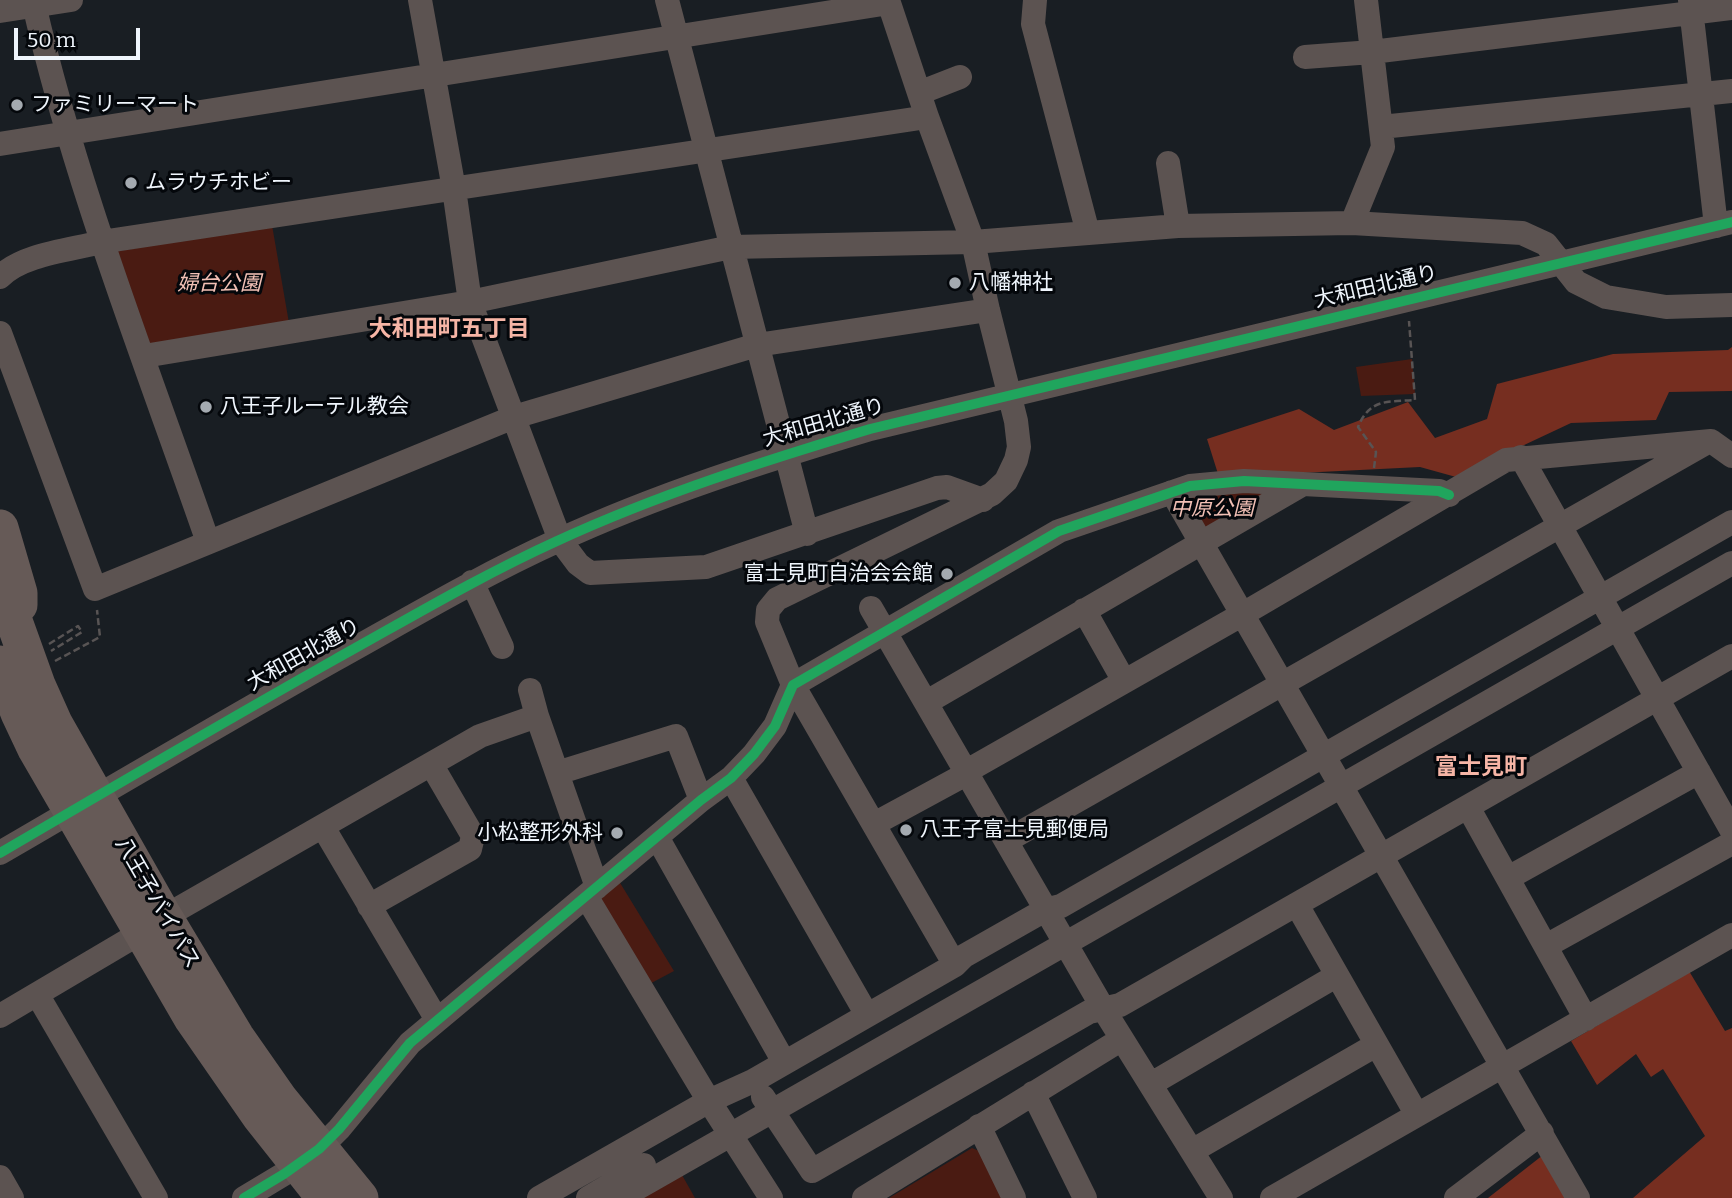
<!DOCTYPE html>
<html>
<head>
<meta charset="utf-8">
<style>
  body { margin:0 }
  #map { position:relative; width:1732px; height:1198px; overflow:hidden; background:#191e23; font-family:Bitter,serif }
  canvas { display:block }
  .scale { position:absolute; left:14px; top:28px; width:126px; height:32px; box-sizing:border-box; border:4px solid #eff5fc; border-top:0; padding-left:9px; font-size:21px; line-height:24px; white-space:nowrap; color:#eff5fc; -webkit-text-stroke:5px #04070b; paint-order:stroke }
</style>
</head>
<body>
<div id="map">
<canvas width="1732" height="1198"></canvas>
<div class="scale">50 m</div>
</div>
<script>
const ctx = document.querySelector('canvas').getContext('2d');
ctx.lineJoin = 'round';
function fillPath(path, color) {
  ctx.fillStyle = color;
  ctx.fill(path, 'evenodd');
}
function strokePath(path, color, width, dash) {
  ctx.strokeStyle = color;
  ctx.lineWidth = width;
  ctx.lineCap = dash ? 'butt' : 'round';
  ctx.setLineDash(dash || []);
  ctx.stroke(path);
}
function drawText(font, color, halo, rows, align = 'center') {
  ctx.font = font + ' Bitter,"Noto Sans JP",serif';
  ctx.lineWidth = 6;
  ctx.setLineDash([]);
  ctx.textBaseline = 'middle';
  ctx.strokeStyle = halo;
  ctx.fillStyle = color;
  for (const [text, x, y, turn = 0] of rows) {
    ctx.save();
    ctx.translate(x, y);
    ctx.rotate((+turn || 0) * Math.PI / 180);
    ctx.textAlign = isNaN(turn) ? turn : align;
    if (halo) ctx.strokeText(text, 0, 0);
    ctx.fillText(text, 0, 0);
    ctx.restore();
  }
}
const green = new Path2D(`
  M 272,225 L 289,323 L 147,346 L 113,252 Z
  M 1412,359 L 1415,394 L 1361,396 L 1356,367 Z
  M 1303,484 L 1202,543 L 1172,492 Z
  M 614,873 L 674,971 L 642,988 L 586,896 Z
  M 972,1148 L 984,1153 L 1005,1198 L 889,1198 Z
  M 682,1175 L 695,1198 L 642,1198 Z`);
const forest = new Path2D(`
  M 1732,347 L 1732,391 L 1669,392 L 1656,420 L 1571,423 L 1456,477 L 1420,467 L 1219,477 L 1207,439 L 1299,409 L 1334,430 L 1408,402 L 1435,438 L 1487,419 L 1497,384 L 1613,354 L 1728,350 Z
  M 1689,971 L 1725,1031 L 1732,1028 L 1732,1198 L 1633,1198 L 1705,1136 L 1663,1069 L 1651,1077 L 1636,1054 L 1597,1085 L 1571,1041 Z
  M 1543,1155 L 1573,1198 L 1488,1198 Z`);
const path = new Path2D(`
  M 1374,468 L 1376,452 L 1358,427 C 1370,398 1388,402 1415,400 L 1409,321
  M 49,644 L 78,626 L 82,632 L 51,651
  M 55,661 L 100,637 L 97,610`);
const minor = new Path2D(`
  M 33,0 C 75,185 146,363 208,542
  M 420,0 L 454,189 L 470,302 L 560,540 L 578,564 L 590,573 L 706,567 L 937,488 L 947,487 L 983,500
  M 667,0 L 807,534
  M 888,0 L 927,117 L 973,242 L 988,310 L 1016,421 L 1019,447 L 1016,460 L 1006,481 L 992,494 L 777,599 L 768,610 L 767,622 L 793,685 L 955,965
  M 1035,0 L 1033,24 L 1088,233
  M 1690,0 L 1716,226
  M 0,11 L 71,0
  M 1305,57 L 1372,52 L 1732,8
  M 919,93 L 960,77
  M 1381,127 L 1732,91
  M 0,144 L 889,3
  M 1168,163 L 1178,226
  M 1352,223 L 1383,147 L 1366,0
  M 0,277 C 22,254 71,250 101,242 L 927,117
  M 0,333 L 95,589 L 514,417 L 757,345 L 988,310
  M 144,356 L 470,302 L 731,247 L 973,242 L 1178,226 L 1352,223 L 1522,233 L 1546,244 L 1576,282 L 1606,297 L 1666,307 L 1732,305
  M 1521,457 L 1732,831
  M 1172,492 L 1578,1198
  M 472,582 L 502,647
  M 871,608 L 1104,1010 L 1221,1198
  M 1084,610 L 1124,681
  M 530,690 L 537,716
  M 927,702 L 1303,484
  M 967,771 L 1243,614 L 1506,460 L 1711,441 L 1732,456
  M 557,773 L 676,736 L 701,800
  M 731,778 L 867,1015
  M 1468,807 L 1586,1019
  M 874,824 L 968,773
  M 323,827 L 437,1020
  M 657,837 L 784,1062
  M 1006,841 L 1704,444
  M 0,853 C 111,788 222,723 334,660 C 408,619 480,576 557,541 C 659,494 764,461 870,429 L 1732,222
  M 1508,878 L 1699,772
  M 586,896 L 709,1101 L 771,1198
  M 1297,905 L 1417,1115
  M 369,906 L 470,849 L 473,836 L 431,764
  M 164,917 L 480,736 L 537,716 L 597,887
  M 1546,946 L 1732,843
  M 37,994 L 156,1198
  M 0,1016 L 142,932
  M 1151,1084 L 1336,976
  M 1033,1093 L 1085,1198
  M 763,1097 L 812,1171 L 1089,1012 L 1120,1005 L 1732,656
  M 979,1126 L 1014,1198
  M 1192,1151 L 1376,1045
  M 0,1177 L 12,1198
  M 244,1198 L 284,1174 L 319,1149 L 339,1129 L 410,1043 L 701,800 L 731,778 L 754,754 L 775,726 L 793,685 L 1059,531 L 1190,486 L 1244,481 L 1439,491 L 1449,495
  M 539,1198 L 709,1101 L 753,1081 L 955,965 L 964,956 L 1045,910 L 1061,906 L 1732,522
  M 588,1198 L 644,1165
  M 620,1198 L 1732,563
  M 864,1198 L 1122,1039
  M 1272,1198 L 1732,935
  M 1456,1198 L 1542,1133`);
const highway = new Path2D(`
  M 0,528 L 19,593 L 19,605
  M 0,582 L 37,685 L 54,723 L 164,917 L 236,1037 L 280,1100 L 360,1198
  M 0,664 L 19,713 L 36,749 L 192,1018 L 260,1116 L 325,1198`);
const cycleway = new Path2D(`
  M 0,853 C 111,788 222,723 334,660 C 408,619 480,576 557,541 C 659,494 764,461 870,429 L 1732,222
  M 244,1198 L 284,1174 L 319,1149 L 339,1129 L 410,1043 L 701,800 L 731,778 L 754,754 L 775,726 L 793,685 L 1059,531 L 1190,486 L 1244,481 L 1439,491 L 1449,495`);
const markers = [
  [17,105,7,"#a4aab0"],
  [131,183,7,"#a4aab0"],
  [955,283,7,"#a4aab0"],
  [206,407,7,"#a4aab0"],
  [947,574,7,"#a4aab0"],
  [906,830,7,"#a4aab0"],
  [617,833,7,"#a4aab0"]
];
const poiNames = [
  ["ファミリーマート",31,105],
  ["ムラウチホビー",145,183],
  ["八幡神社",969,283],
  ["八王子ルーテル教会",220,407],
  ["富士見町自治会会館",933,574,"right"],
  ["八王子富士見郵便局",920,830],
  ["小松整形外科",603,833,"right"]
];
const parkNames = [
  ["婦台公園",219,284],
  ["中原公園",1212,509]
];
const streetNames = [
  ["大和田北通り",1376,287,-13],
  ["大和田北通り",824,423,-16],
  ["大和田北通り",304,655,-29],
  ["八王子バイパス",157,903,60]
];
const neighbourhoodNames = [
  ["大和田町五丁目",449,330],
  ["富士見町",1481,768]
];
fillPath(green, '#4a1b12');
fillPath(forest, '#762e20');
strokePath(path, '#585454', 2.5, [7, 3.5]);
strokePath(minor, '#5c5351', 24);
strokePath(highway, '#665a57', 37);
strokePath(cycleway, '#20a55d', 10);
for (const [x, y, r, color] of markers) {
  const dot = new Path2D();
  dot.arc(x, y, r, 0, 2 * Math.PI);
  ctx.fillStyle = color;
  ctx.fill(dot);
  strokePath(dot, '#04070b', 2.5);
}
drawText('21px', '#eff5fc', '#04070b', poiNames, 'left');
drawText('italic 21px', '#f2c0b5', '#04070b', parkNames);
drawText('21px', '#eff5fc', '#04070b', streetNames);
drawText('bold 23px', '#f6b5a6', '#04070b', neighbourhoodNames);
</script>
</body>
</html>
